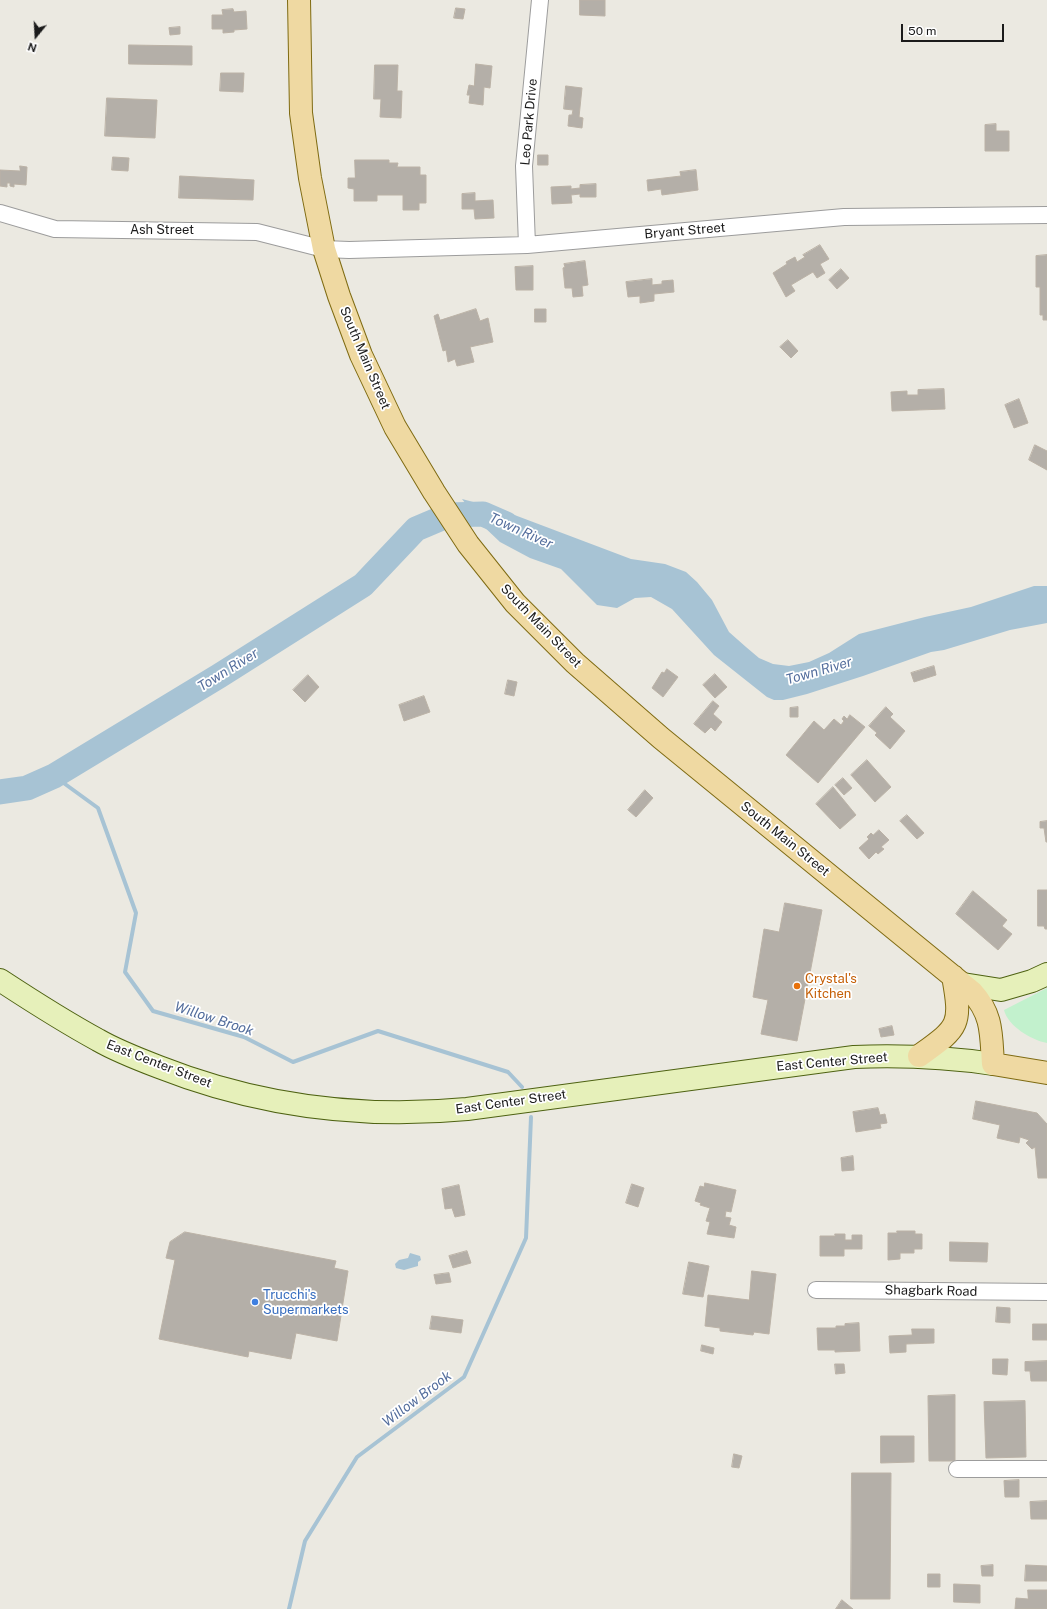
<!DOCTYPE html>
<html>
<head>
<meta charset="utf-8">
<style>
  body { margin:0 }
  #map { position:relative; width:1047px; height:1609px; overflow:hidden; background:#ebe9e1; font-family:"Public Sans",sans-serif }
  canvas { display:block }
  .north { position:absolute; left:16px; top:16px; width:40px; height:40px; -webkit-text-stroke:3px #fff; paint-order:stroke; rotate:198deg; font-size:11px; font-weight:700; line-height:16px; text-align:center; color:#1b1b1b }
  .north::after { content:''; display:block; margin:auto; width:14px; height:18px; background:#1b1b1b; clip-path:polygon(50% 0,100% 100%,50% 72%,0 100%) }
  .scale { position:absolute; left:901px; top:24px; width:103px; height:18px; box-sizing:border-box; border:2px solid #1b1b1b; border-top:0; padding-left:5px; font-size:12px; line-height:14px; white-space:nowrap; color:#1b1b1b; -webkit-text-stroke:3px #fff; paint-order:stroke }
</style>
</head>
<body>
<div id="map">
<canvas width="1047" height="1609"></canvas>
<div class="north">N</div>
<div class="scale">50 m</div>
</div>
<script>
const ctx = document.querySelector('canvas').getContext('2d');
ctx.lineJoin = 'round';
function fillPath(path, color) {
  ctx.fillStyle = color;
  ctx.fill(path, 'evenodd');
}
function strokePath(path, color, width, dash) {
  ctx.strokeStyle = color;
  ctx.lineWidth = width;
  ctx.lineCap = dash ? 'butt' : 'round';
  ctx.setLineDash(dash || []);
  ctx.stroke(path);
}
function drawText(font, color, halo, rows, align = 'center') {
  ctx.font = font + ' "Public Sans",sans-serif';
  ctx.lineWidth = 3.5;
  ctx.setLineDash([]);
  ctx.textBaseline = 'middle';
  ctx.strokeStyle = halo;
  ctx.fillStyle = color;
  for (const [text, x, y, turn = 0] of rows) {
    ctx.save();
    ctx.translate(x, y);
    ctx.rotate((+turn || 0) * Math.PI / 180);
    ctx.textAlign = isNaN(turn) ? turn : align;
    if (halo) ctx.strokeText(text, 0, 0);
    ctx.fillText(text, 0, 0);
    ctx.restore();
  }
}
const park = new Path2D(`
  M 1047,988 L 1047,1043 C 1031,1040 1008,1026 1004,1010 Z`);
const water = new Path2D(`
  M 462,499 L 496,508 L 631,559 L 665,564 L 686,572 L 697,582 L 712,600 L 729,632 L 746,647 L 759,658 L 773,664 L 789,666 L 809,662 L 829,653 L 859,634 L 925,617 L 971,607 L 1034,586 L 1047,586 L 1047,623 L 1010,630 L 944,650 L 931,652 L 863,676 L 807,694 L 783,700 L 774,700 L 767,697 L 714,655 L 672,609 L 651,597 L 635,598 L 617,608 L 597,605 L 561,569 L 530,558 L 500,542 L 481,524 Z
  M 410,1253 L 420,1256 L 421,1260 L 418,1262 L 418,1266 L 404,1270 L 396,1268 L 395,1264 L 399,1260 L 408,1258 Z`);
const stream = new Path2D(`
  M 54,776 L 98,808 L 136,913 L 125,972 L 153,1011 L 244,1037 L 293,1062 L 378,1031 L 508,1072 L 522,1087
  M 289,1609 L 305,1541 L 357,1457 L 464,1377 L 526,1238 L 531,1117`);
const river = new Path2D(`
  M 0,792 L 27,788 L 54,776 L 219,676 L 363,585 L 416,529 L 449,515 L 483,514 L 506,524`);
const building = new Path2D(`
  M 580,0 L 605,0 L 605,16 L 580,15 Z
  M 456,8 L 465,9 L 463,19 L 454,18 Z
  M 233,9 L 234,12 L 246,11 L 247,29 L 234,30 L 234,32 L 223,33 L 223,29 L 212,29 L 212,15 L 223,15 L 222,10 Z
  M 180,27 L 180,34 L 170,35 L 169,28 Z
  M 129,45 L 192,46 L 192,65 L 129,64 Z
  M 476,64 L 492,66 L 490,88 L 484,87 L 483,105 L 469,103 L 470,95 L 467,95 L 469,85 L 474,86 Z
  M 375,65 L 398,65 L 397,91 L 402,91 L 401,118 L 380,117 L 381,99 L 374,99 Z
  M 221,73 L 244,73 L 243,92 L 220,91 Z
  M 566,86 L 582,88 L 579,117 L 583,118 L 582,128 L 568,126 L 569,115 L 572,115 L 573,110 L 564,109 Z
  M 107,98 L 157,100 L 155,138 L 105,136 Z
  M 996,124 L 996,131 L 1009,131 L 1009,151 L 985,151 L 985,125 Z
  M 538,155 L 548,155 L 548,165 L 538,165 Z
  M 113,157 L 129,158 L 128,171 L 112,170 Z
  M 355,160 L 389,160 L 389,163 L 398,163 L 397,167 L 420,167 L 420,175 L 426,175 L 426,203 L 419,203 L 419,210 L 403,210 L 403,195 L 377,195 L 377,201 L 354,201 L 354,189 L 348,188 L 348,178 L 355,178 Z
  M 20,166 L 27,167 L 26,185 L 14,184 L 14,187 L 10,186 L 10,183 L 7,183 L 7,187 L 0,186 L 0,170 L 20,171 Z
  M 696,170 L 698,190 L 662,195 L 661,189 L 648,191 L 647,180 L 681,176 L 680,172 Z
  M 180,176 L 254,180 L 253,200 L 179,198 Z
  M 596,184 L 596,197 L 580,197 L 580,194 L 571,195 L 572,203 L 552,204 L 551,187 L 571,186 L 571,189 L 580,188 L 580,185 Z
  M 475,193 L 475,201 L 493,200 L 494,218 L 475,219 L 474,209 L 462,209 L 462,194 Z
  M 820,245 L 829,259 L 820,264 L 825,273 L 817,278 L 813,272 L 791,285 L 795,291 L 786,297 L 773,273 L 787,264 L 786,262 L 795,257 L 797,262 L 805,257 L 803,255 Z
  M 1047,255 L 1047,320 L 1043,320 L 1043,315 L 1040,315 L 1040,287 L 1036,287 L 1036,256 Z
  M 585,261 L 588,285 L 582,286 L 583,296 L 573,297 L 572,288 L 565,288 L 563,268 L 565,267 L 564,264 Z
  M 533,266 L 533,290 L 516,290 L 515,267 Z
  M 841,269 L 849,278 L 837,289 L 829,280 Z
  M 652,279 L 652,285 L 662,284 L 662,281 L 673,280 L 674,292 L 654,294 L 654,301 L 640,303 L 640,296 L 628,297 L 626,282 Z
  M 476,309 L 480,321 L 488,318 L 493,342 L 470,347 L 474,362 L 457,366 L 455,359 L 448,362 L 446,350 L 443,351 L 434,316 L 438,314 L 440,320 Z
  M 535,309 L 546,309 L 546,322 L 535,322 Z
  M 788,340 L 798,351 L 791,358 L 780,347 Z
  M 944,389 L 945,409 L 892,411 L 891,392 L 907,391 L 907,395 L 918,395 L 918,390 Z
  M 1019,399 L 1028,423 L 1014,428 L 1005,405 Z
  M 1035,445 L 1047,451 L 1047,470 L 1029,460 Z
  M 934,666 L 936,675 L 914,682 L 911,673 Z
  M 667,669 L 678,677 L 663,697 L 652,688 L 662,672 L 664,673 Z
  M 715,674 L 727,687 L 715,698 L 703,685 Z
  M 308,675 L 319,687 L 305,702 L 293,690 Z
  M 508,680 L 517,682 L 514,696 L 505,694 Z
  M 424,696 L 430,712 L 404,721 L 399,705 Z
  M 713,701 L 719,706 L 713,714 L 722,722 L 715,731 L 711,727 L 705,733 L 694,724 Z
  M 798,707 L 798,717 L 790,717 L 790,708 Z
  M 886,707 L 893,714 L 890,717 L 905,731 L 890,749 L 875,735 L 877,733 L 869,726 Z
  M 850,715 L 865,727 L 818,783 L 786,755 L 814,721 L 824,730 L 834,719 L 841,725 L 844,721 L 842,719 L 844,716 L 847,719 Z
  M 867,760 L 891,787 L 875,802 L 851,775 Z
  M 843,778 L 852,788 L 844,795 L 835,785 Z
  M 833,787 L 856,815 L 840,829 L 816,804 Z
  M 645,790 L 653,798 L 636,817 L 628,810 Z
  M 907,815 L 924,833 L 917,839 L 900,821 Z
  M 1047,821 L 1047,842 L 1046,842 L 1044,828 L 1040,828 L 1040,822 Z
  M 879,830 L 889,840 L 881,847 L 884,849 L 878,854 L 876,852 L 869,859 L 859,848 L 869,839 L 867,837 L 871,833 L 873,835 Z
  M 1038,890 L 1047,890 L 1047,929 L 1045,929 L 1044,926 L 1038,926 Z
  M 973,891 L 1007,920 L 1002,926 L 1012,934 L 998,950 L 956,914 Z
  M 785,903 L 822,910 L 797,1041 L 761,1034 L 768,1000 L 753,997 L 764,929 L 779,932 Z
  M 892,1026 L 894,1035 L 881,1037 L 879,1029 Z
  M 976,1101 L 1037,1113 L 1047,1124 L 1047,1178 L 1038,1178 L 1035,1147 L 1032,1149 L 1026,1143 L 1029,1140 L 1020,1137 L 1019,1143 L 997,1138 L 1000,1125 L 973,1119 Z
  M 878,1108 L 880,1115 L 885,1114 L 887,1123 L 880,1124 L 881,1128 L 856,1132 L 853,1112 Z
  M 853,1156 L 854,1170 L 842,1171 L 841,1158 Z
  M 705,1183 L 736,1190 L 731,1212 L 726,1211 L 725,1217 L 731,1218 L 729,1225 L 736,1227 L 734,1238 L 707,1234 L 710,1222 L 706,1221 L 710,1208 L 700,1205 L 701,1203 L 695,1201 L 700,1186 L 704,1187 Z
  M 632,1184 L 644,1188 L 638,1207 L 626,1203 Z
  M 459,1185 L 465,1215 L 455,1217 L 452,1208 L 445,1209 L 442,1189 Z
  M 897,1231 L 915,1231 L 915,1234 L 922,1234 L 922,1249 L 914,1249 L 914,1253 L 900,1253 L 900,1259 L 888,1260 L 888,1233 L 897,1233 Z
  M 185,1232 L 336,1261 L 334,1268 L 348,1271 L 337,1341 L 296,1333 L 291,1359 L 249,1351 L 248,1357 L 159,1339 L 175,1260 L 166,1258 L 170,1242 Z
  M 835,1234 L 845,1234 L 845,1240 L 852,1240 L 852,1235 L 862,1235 L 862,1249 L 844,1249 L 844,1256 L 820,1256 L 820,1236 L 835,1236 Z
  M 950,1242 L 988,1243 L 987,1262 L 950,1261 Z
  M 467,1251 L 471,1263 L 453,1268 L 449,1256 Z
  M 689,1262 L 709,1266 L 703,1297 L 683,1294 Z
  M 752,1271 L 776,1274 L 769,1334 L 754,1332 L 753,1335 L 720,1331 L 720,1328 L 705,1326 L 708,1295 L 749,1300 Z
  M 449,1273 L 451,1282 L 436,1284 L 434,1275 Z
  M 997,1307 L 1010,1308 L 1010,1323 L 996,1322 Z
  M 432,1316 L 463,1320 L 461,1333 L 430,1329 Z
  M 859,1323 L 860,1351 L 835,1352 L 835,1350 L 818,1350 L 817,1328 L 836,1328 L 836,1326 L 845,1326 L 845,1324 Z
  M 1033,1324 L 1047,1324 L 1047,1340 L 1033,1340 Z
  M 912,1329 L 934,1329 L 934,1343 L 906,1344 L 906,1352 L 890,1353 L 889,1336 L 912,1335 Z
  M 702,1345 L 714,1348 L 713,1354 L 701,1351 Z
  M 993,1359 L 1008,1359 L 1007,1375 L 993,1374 Z
  M 1047,1361 L 1047,1381 L 1031,1381 L 1030,1371 L 1025,1371 L 1025,1362 Z
  M 835,1364 L 844,1364 L 845,1373 L 836,1374 Z
  M 955,1395 L 955,1461 L 929,1461 L 928,1396 Z
  M 1025,1401 L 1026,1457 L 986,1458 L 984,1402 Z
  M 881,1436 L 914,1436 L 914,1462 L 881,1463 Z
  M 734,1454 L 742,1456 L 739,1468 L 732,1467 Z
  M 852,1473 L 891,1473 L 890,1599 L 851,1599 Z
  M 1019,1480 L 1019,1497 L 1005,1497 L 1004,1481 Z
  M 1047,1501 L 1047,1519 L 1031,1519 L 1030,1502 Z
  M 993,1565 L 993,1576 L 982,1576 L 981,1566 Z
  M 1026,1565 L 1047,1566 L 1047,1581 L 1025,1581 Z
  M 928,1574 L 940,1574 L 940,1587 L 928,1587 Z
  M 954,1584 L 980,1585 L 980,1603 L 954,1602 Z
  M 1028,1590 L 1047,1590 L 1047,1609 L 1015,1609 L 1016,1598 L 1028,1599 Z
  M 842,1600 L 853,1609 L 836,1609 Z`);
const street = new Path2D(`
  M 0,213 L 55,229 L 257,232 L 324,249 L 349,250 L 527,245 L 844,217 L 1047,215
  M 527,245 L 524,166 L 540,0
  M 816,1290 L 1047,1292
  M 957,1469 L 1047,1469`);
const secondary = new Path2D(`
  M 0,980 C 32,1001 65,1022 98,1040 C 117,1051 138,1059 159,1067 C 258,1106 362,1119 467,1109 L 854,1057 C 901,1055 946,1057 993,1064
  M 963,984 L 1001,990 L 1032,981 L 1047,974`);
const primary = new Path2D(`
  M 299,0 L 301,113 L 310,178 L 324,249 L 339,296 L 361,355 L 395,427 L 434,492 L 468,544 L 515,603 L 575,663 L 661,738 L 972,992 C 993,1015 991,1035 993,1064 L 1047,1073
  M 919,1056 C 959,1027 962,1026 953,976`);
const markers = [
  [797,986,4,"#e8710a"],
  [255,1302,4,"#3f7fe0"]
];
const streetNames = [
  ["Leo Park Drive",529,122,-85],
  ["Ash Street",162,230],
  ["Bryant Street",685,231,-5],
  ["South Main Street",365,358,67],
  ["South Main Street",541,626,46],
  ["South Main Street",785,839,39],
  ["East Center Street",832,1062,-5],
  ["East Center Street",159,1064,21],
  ["East Center Street",511,1102,-8],
  ["Shagbark Road",931,1291,1]
];
const foodNames = [
  ["Crystal's",805,979],
  ["Kitchen",805,994]
];
const shopNames = [
  ["Trucchi's",263,1295],
  ["Supermarkets",263,1310]
];
const waterNames = [
  ["Town River",521,531,24],
  ["Town River",228,670,-32],
  ["Town River",819,671,-16],
  ["Willow Brook",214,1019,18],
  ["Willow Brook",417,1399,-37]
];
fillPath(park, '#c2f1cd');
fillPath(water, '#a7c3d4');
strokePath(stream, '#a7c3d4', 4);
strokePath(river, '#a7c3d4', 25);
fillPath(building, '#b4afa8');
strokePath(building, '#bbb2a6', 1);
strokePath(street, '#9c9c9c', 18);
strokePath(secondary, '#4e6212', 24);
strokePath(primary, '#7f6b12', 24);
strokePath(street, '#fff', 16);
strokePath(secondary, '#e6f0ba', 22);
strokePath(primary, '#efd9a2', 22);
for (const [x, y, r, color] of markers) {
  const dot = new Path2D();
  dot.arc(x, y, r, 0, 2 * Math.PI);
  ctx.fillStyle = color;
  ctx.fill(dot);
  strokePath(dot, '#fff', 1.5);
}
drawText('13px', '#1b1b1b', '#fff', streetNames);
drawText('13px', '#c56008', '#fff', foodNames, 'left');
drawText('13px', '#366cbe', '#fff', shopNames, 'left');
drawText('italic 14px', '#546e9d', '#fff', waterNames);
</script>
</body>
</html>
